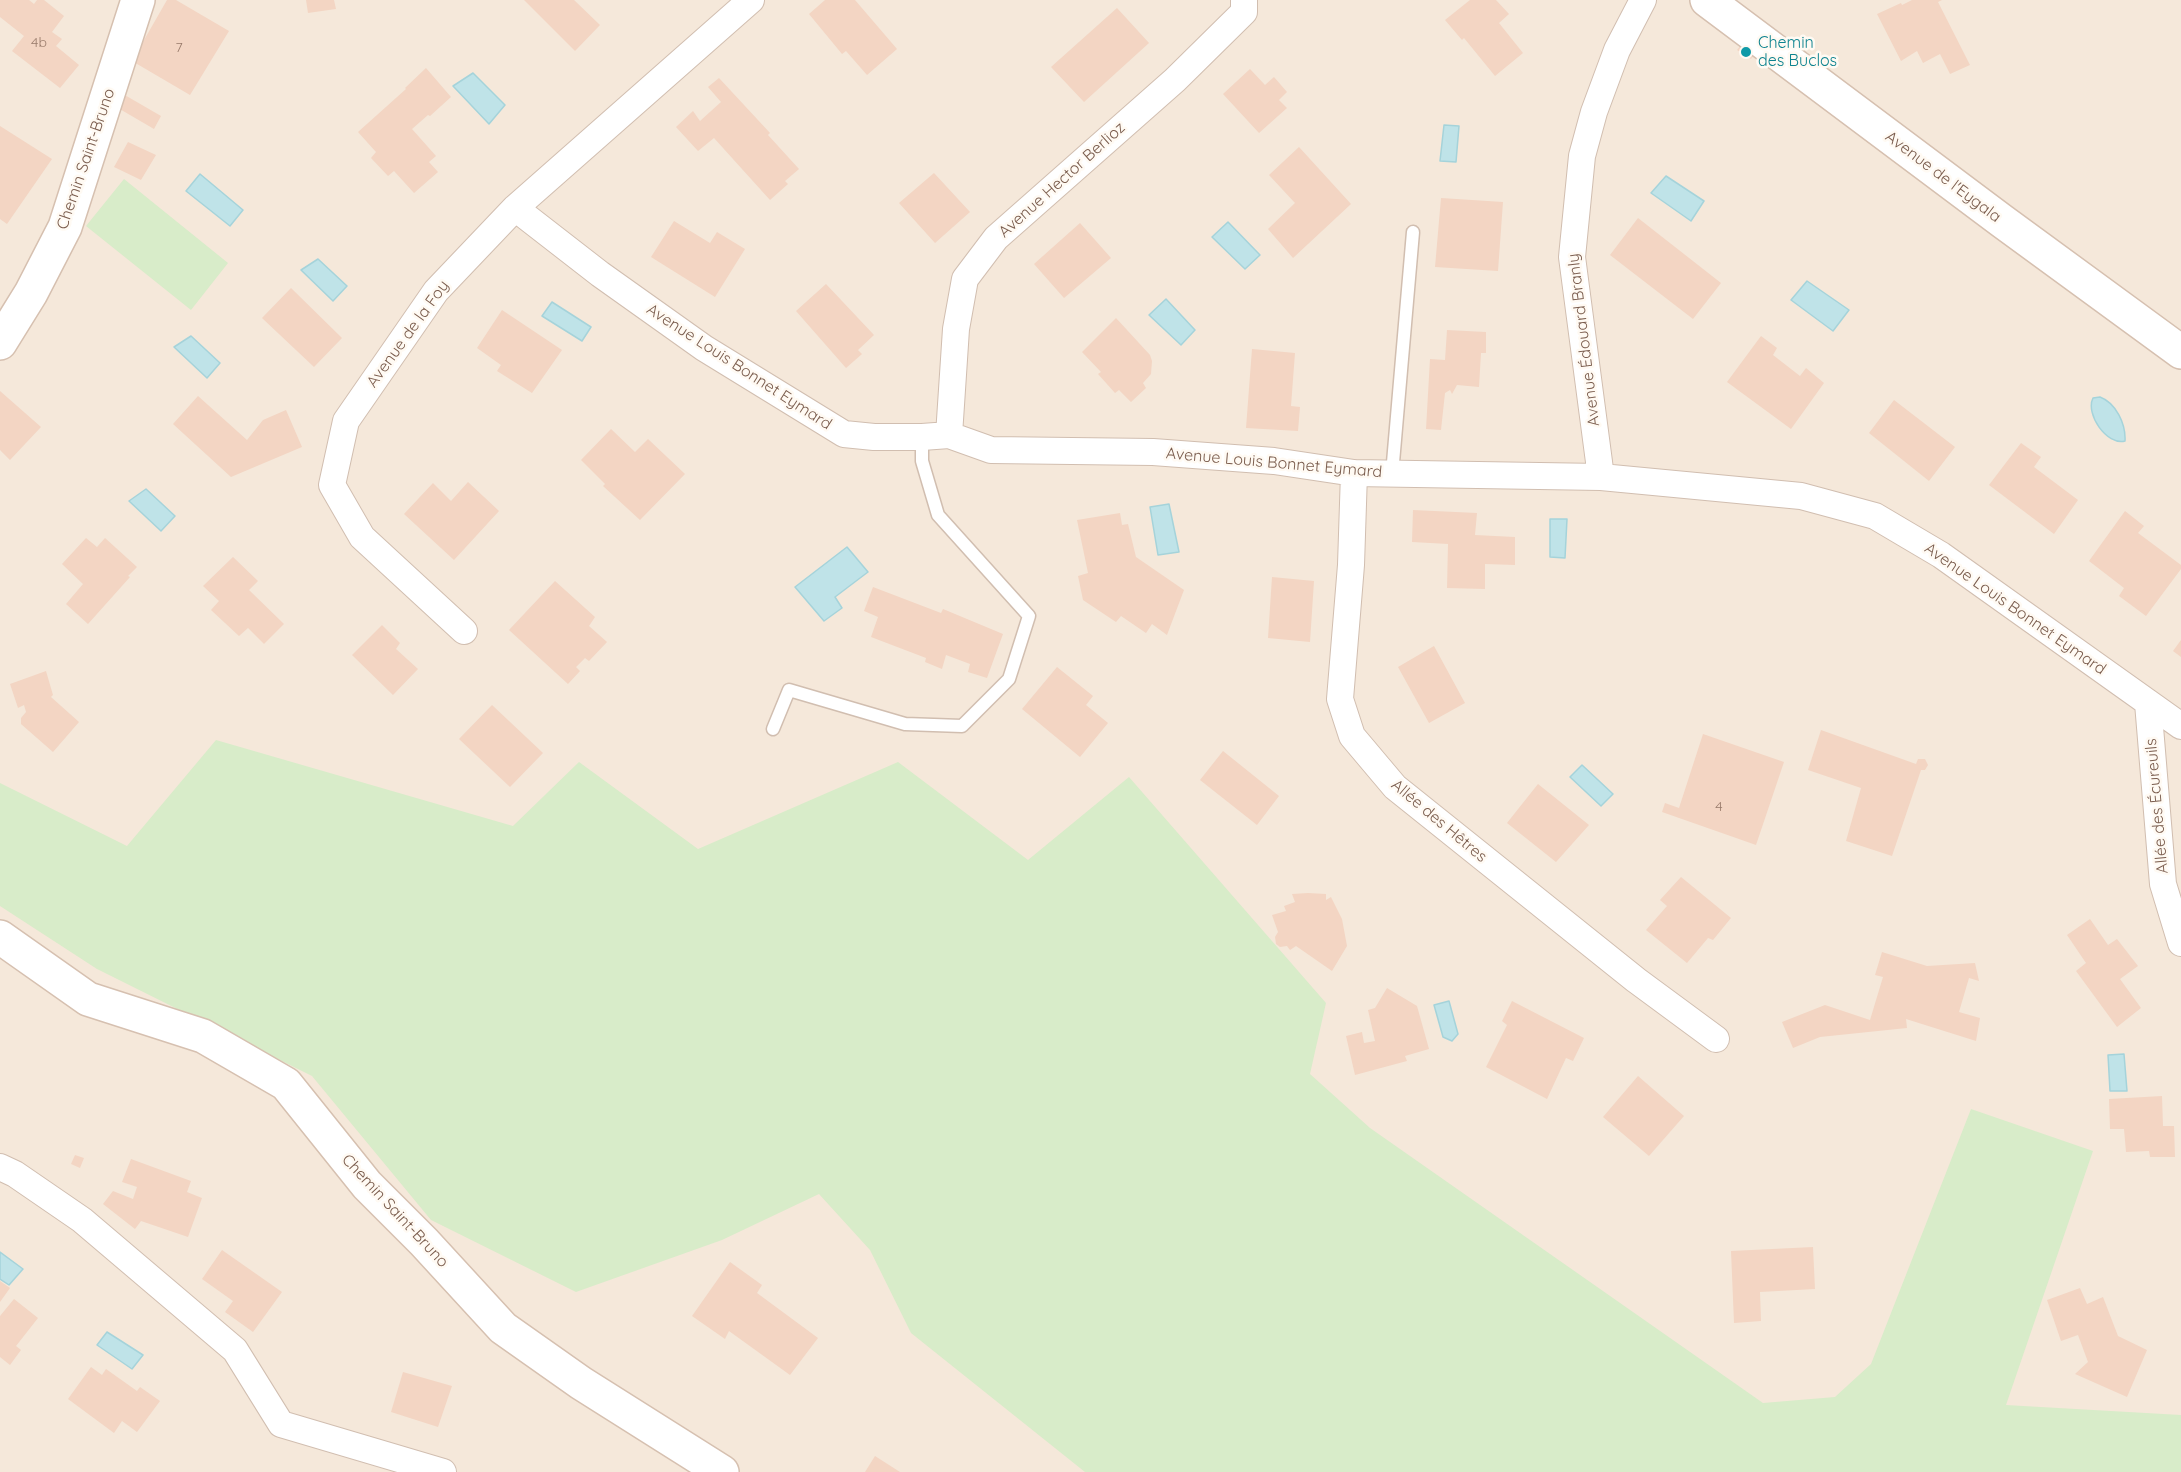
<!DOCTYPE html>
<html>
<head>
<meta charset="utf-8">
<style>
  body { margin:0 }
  canvas { display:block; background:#fdf6ec }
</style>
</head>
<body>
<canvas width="2181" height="1472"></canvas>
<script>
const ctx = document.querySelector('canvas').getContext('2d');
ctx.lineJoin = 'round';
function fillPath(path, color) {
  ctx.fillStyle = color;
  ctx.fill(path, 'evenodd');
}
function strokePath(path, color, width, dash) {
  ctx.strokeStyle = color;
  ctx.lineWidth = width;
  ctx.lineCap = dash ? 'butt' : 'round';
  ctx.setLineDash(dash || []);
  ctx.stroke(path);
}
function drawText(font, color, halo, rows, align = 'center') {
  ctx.font = font + ' Quicksand,sans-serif';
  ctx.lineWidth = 5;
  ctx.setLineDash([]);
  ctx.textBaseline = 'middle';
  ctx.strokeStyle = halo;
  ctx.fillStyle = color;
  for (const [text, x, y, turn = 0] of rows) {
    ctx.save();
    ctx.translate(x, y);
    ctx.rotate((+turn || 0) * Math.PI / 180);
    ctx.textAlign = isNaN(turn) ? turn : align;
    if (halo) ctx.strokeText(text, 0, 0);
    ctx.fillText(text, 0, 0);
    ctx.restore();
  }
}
const residential = new Path2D(`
  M 0,0 L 2181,0 L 2181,1472 L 0,1472 Z`);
const green = new Path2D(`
  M 124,179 L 228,263 L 191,310 L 86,226 Z
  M 216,740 L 513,826 L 579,762 L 698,849 L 898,762 L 1028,860 L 1129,777 L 1326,1003 L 1310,1074 L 1370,1128 L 1763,1403 L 1835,1397 L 1871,1364 L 1971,1109 L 2093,1151 L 2006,1405 L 2181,1415 L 2181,1472 L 1085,1472 L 911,1333 L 870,1250 L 819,1194 L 722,1240 L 576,1292 L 431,1220 L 312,1076 L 97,969 L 0,906 L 0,783 L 127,846 Z`);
const water = new Path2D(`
  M 473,73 L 505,105 L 489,124 L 453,86 Z
  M 1444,125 L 1459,126 L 1456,162 L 1440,161 Z
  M 200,174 L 243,210 L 230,226 L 186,191 Z
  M 1666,176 L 1704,201 L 1691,221 L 1651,193 Z
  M 1228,222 L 1260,255 L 1245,269 L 1212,237 Z
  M 318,259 L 347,286 L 333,301 L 301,270 Z
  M 1807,281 L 1849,310 L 1833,331 L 1791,300 Z
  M 1166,299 L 1195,330 L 1181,345 L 1149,315 Z
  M 552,302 L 591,327 L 582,341 L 542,316 Z
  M 191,336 L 220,363 L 207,378 L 174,347 Z
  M 2100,397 C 2116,403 2126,424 2125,441 C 2107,446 2085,414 2093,398 Z
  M 146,489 L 175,516 L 161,531 L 129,501 Z
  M 1169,504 L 1179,552 L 1158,555 L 1150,507 Z
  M 1550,519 L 1567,519 L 1565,558 L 1550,557 Z
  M 847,547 L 868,572 L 835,597 L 842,608 L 824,621 L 795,587 Z
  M 1582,765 L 1613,794 L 1601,806 L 1570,777 Z
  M 1449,1001 L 1458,1034 L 1452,1041 L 1443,1037 L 1434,1005 Z
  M 2124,1054 L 2127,1091 L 2110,1091 L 2108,1055 Z
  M 0,1252 L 23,1269 L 9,1285 L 0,1279 Z
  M 107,1332 L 143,1355 L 132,1369 L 97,1345 Z`);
const building = new Path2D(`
  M 0,0 L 29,0 L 34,4 L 37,0 L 44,0 L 64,16 L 52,32 L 62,39 L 56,46 L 79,65 L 60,88 L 12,51 L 24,36 L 0,17 Z
  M 167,0 L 176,0 L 229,31 L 190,95 L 132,61 Z
  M 306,0 L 334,0 L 336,9 L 308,13 Z
  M 524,0 L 574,0 L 600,25 L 575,51 Z
  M 825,0 L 855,0 L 897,49 L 867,75 L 846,51 L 842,54 L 809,14 Z
  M 1470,0 L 1496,0 L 1509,14 L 1499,23 L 1523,53 L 1495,76 L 1464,38 L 1462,40 L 1445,20 Z
  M 1912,0 L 1942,0 L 1938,2 L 1970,65 L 1950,74 L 1940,54 L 1923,63 L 1917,51 L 1901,61 L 1877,14 L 1901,3 L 1902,5 Z
  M 1117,8 L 1149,43 L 1084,102 L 1051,67 Z
  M 1741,45 L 1755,54 L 1751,59 L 1737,50 Z
  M 426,68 L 451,97 L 430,116 L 428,115 L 412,129 L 436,156 L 429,162 L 438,172 L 414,193 L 394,171 L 388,176 L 371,158 L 376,152 L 358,132 L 406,89 L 405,88 Z
  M 1250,69 L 1265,85 L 1274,77 L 1287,92 L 1279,100 L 1287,108 L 1259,133 L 1223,94 Z
  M 719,78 L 770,133 L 768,135 L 799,169 L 785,181 L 788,184 L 770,200 L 714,138 L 698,151 L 676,127 L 693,111 L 700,121 L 721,102 L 708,87 Z
  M 123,94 L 161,116 L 154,129 L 118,108 Z
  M 0,126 L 52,159 L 7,224 L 0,219 Z
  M 128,142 L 156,155 L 141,180 L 114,167 Z
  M 1299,147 L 1351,204 L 1293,258 L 1268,229 L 1295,203 L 1269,175 Z
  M 934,173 L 970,212 L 935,243 L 899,203 Z
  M 1441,198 L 1503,202 L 1498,271 L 1435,267 Z
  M 1638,218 L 1721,283 L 1693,319 L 1610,255 Z
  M 674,221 L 710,243 L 717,232 L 745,249 L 715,297 L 651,257 Z
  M 1080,223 L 1111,258 L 1064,298 L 1034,264 Z
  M 826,284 L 874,335 L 858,350 L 862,354 L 846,368 L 796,311 Z
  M 291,288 L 342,338 L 314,367 L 262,318 Z
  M 502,310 L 562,350 L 532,393 L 497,371 L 501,365 L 477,348 Z
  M 1116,318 L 1150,355 L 1152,361 L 1151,374 L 1143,383 L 1146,388 L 1131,402 L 1119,390 L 1115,393 L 1098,374 L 1101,372 L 1082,352 Z
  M 1447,330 L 1486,332 L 1486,353 L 1481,353 L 1479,387 L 1457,385 L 1452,394 L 1450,390 L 1445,393 L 1441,430 L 1426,429 L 1430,359 L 1445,360 Z
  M 1761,336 L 1777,348 L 1773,355 L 1800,376 L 1806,368 L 1824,383 L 1791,429 L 1727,382 Z
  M 1252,349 L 1295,353 L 1291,406 L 1300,407 L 1298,431 L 1246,428 Z
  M 0,391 L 41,427 L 10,460 L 0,450 Z
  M 198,396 L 247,440 L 263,420 L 286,410 L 302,447 L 231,477 L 173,424 Z
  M 1894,400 L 1955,447 L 1929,481 L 1869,433 Z
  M 611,429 L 635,452 L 648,439 L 685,474 L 640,520 L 603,486 L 605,484 L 581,460 Z
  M 2021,443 L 2041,457 L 2034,467 L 2078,500 L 2054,534 L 1989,485 Z
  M 468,482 L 499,511 L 454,560 L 404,514 L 433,483 L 451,501 Z
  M 1413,510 L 1477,513 L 1475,535 L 1515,537 L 1515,565 L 1485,564 L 1485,589 L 1447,588 L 1448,544 L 1412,542 Z
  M 2125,511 L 2144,526 L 2138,533 L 2181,565 L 2181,569 L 2146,616 L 2119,596 L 2124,588 L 2089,561 Z
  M 1120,513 L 1122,525 L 1128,524 L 1136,557 L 1184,590 L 1167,635 L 1152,624 L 1146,633 L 1121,616 L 1116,622 L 1083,600 L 1078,576 L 1088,573 L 1077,520 Z
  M 86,538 L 97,547 L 105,538 L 137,567 L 128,576 L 130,577 L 88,624 L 66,604 L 83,584 L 62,564 Z
  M 233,557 L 258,581 L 249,590 L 284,624 L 264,644 L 248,628 L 239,636 L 211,610 L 219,601 L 203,586 Z
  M 1272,577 L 1314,581 L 1310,642 L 1268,638 Z
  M 555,581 L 595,617 L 589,626 L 607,642 L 589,661 L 585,658 L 576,667 L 580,671 L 568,684 L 509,630 Z
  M 873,587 L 941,613 L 943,609 L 1003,634 L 987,678 L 968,672 L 970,664 L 946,655 L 942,669 L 925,662 L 926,658 L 871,637 L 878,617 L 864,611 Z
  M 382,625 L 400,643 L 396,649 L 418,669 L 393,695 L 352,655 Z
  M 2181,640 L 2181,657 L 2173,651 Z
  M 1434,646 L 1465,703 L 1429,723 L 1398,667 Z
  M 1057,667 L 1093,696 L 1086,705 L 1108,723 L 1080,757 L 1022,709 Z
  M 46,671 L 53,695 L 51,697 L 79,722 L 53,752 L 21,724 L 21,718 L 26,712 L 24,705 L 18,708 L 10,684 Z
  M 492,705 L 543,753 L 510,787 L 459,739 Z
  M 1821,730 L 1916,764 L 1918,759 L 1925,759 L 1928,765 L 1925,770 L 1921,770 L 1892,856 L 1846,841 L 1861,788 L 1808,770 Z
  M 1703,734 L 1784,762 L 1756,845 L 1662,812 L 1665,803 L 1679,808 Z
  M 1223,751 L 1279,796 L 1257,825 L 1200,780 Z
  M 1538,784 L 1589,825 L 1556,862 L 1507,823 Z
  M 1681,877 L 1731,918 L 1713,940 L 1708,938 L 1687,963 L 1646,930 L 1667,906 L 1660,900 Z
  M 1308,893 L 1326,894 L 1326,900 L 1331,897 L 1342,919 L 1347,946 L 1332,971 L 1296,946 L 1290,950 L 1287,946 L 1280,947 L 1276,944 L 1275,937 L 1278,932 L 1272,915 L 1286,911 L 1284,906 L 1295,902 L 1292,894 Z
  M 2090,919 L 2108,945 L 2117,939 L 2138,966 L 2120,979 L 2141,1008 L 2117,1027 L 2076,971 L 2086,963 L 2067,935 Z
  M 1882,952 L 1927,966 L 1975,963 L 1979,981 L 1969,978 L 1959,1012 L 1980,1018 L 1976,1041 L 1906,1019 L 1907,1028 L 1820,1037 L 1793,1048 L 1782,1022 L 1825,1005 L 1870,1020 L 1883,977 L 1875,975 Z
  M 1387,988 L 1417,1006 L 1429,1049 L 1405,1056 L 1407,1061 L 1355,1075 L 1346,1036 L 1362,1032 L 1364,1043 L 1375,1041 L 1368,1010 L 1375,1008 Z
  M 1512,1001 L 1584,1038 L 1573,1061 L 1566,1058 L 1547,1099 L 1486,1067 L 1507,1025 L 1502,1021 Z
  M 1638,1076 L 1684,1116 L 1649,1156 L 1603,1117 Z
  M 2162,1096 L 2163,1126 L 2174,1126 L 2175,1157 L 2150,1157 L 2149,1151 L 2126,1152 L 2124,1129 L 2110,1129 L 2109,1099 Z
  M 75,1155 L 84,1158 L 80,1168 L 71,1164 Z
  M 131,1159 L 191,1181 L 187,1192 L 202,1198 L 188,1237 L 141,1221 L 135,1229 L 103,1204 L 113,1191 L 133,1199 L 137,1187 L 122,1182 Z
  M 1813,1247 L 1815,1289 L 1760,1292 L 1761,1321 L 1734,1323 L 1731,1251 Z
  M 222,1250 L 282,1292 L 253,1332 L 225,1312 L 233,1301 L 202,1279 Z
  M 730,1262 L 762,1285 L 757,1293 L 818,1338 L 790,1375 L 729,1331 L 725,1339 L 692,1316 Z
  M 0,1281 L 10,1288 L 0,1302 Z
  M 2080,1288 L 2087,1304 L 2103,1297 L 2118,1336 L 2147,1350 L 2127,1397 L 2075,1374 L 2088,1362 L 2078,1335 L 2061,1341 L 2047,1300 Z
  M 14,1299 L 38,1318 L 16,1346 L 21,1350 L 10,1365 L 0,1357 L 0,1316 Z
  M 91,1367 L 102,1375 L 106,1369 L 137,1391 L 140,1387 L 160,1401 L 137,1432 L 122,1421 L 114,1433 L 68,1399 Z
  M 403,1372 L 452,1386 L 438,1427 L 391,1412 Z
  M 875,1456 L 900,1472 L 865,1472 Z`);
const lane = new Path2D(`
  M 1392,474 L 1413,232
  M 773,729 L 789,690 L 905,724 L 962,726 L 1009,679 L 1029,616 L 938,515 L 922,461 L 922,437`);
const street = new Path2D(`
  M 515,208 L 600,274 L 704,348 L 844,434 L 874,437 L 922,437 L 949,435 L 991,450 L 1153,452 L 1274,461 L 1354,473 L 1601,477 L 1801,496 L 1875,516 L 1941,555 L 2181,726
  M 949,435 L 956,329 L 965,279 L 996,238 L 1175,80 L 1244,12 L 1244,0
  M 1354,473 L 1351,565 L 1340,699 L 1352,736 L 1395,787 L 1636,980 L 1716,1039
  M 1601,477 L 1572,257 L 1582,156 L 1594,112 L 1617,50 L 1643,0
  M 464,631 L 362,537 L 332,485 L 346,421 L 436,291 L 515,208 L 751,0
  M 2148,703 L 2163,884 L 2181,943
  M 0,1167 L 15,1174 L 82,1220 L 235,1350 L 281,1424 L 443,1472`);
const secondary = new Path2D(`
  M 1707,0 L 2002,221 L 2181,352
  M 0,343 L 31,293 L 65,227 L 138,0
  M 0,937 L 88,999 L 203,1036 L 286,1084 L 367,1185 L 424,1242 L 503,1328 L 581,1383 L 722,1472`);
const markers = [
  [1746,52,6,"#0f9aa8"]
];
const numberNames = [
  ["4b",39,43],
  ["7",179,48],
  ["4",1719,807]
];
const cultureNames = [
  ["Chemin",1758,43],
  ["des Buclos",1758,61]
];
const streetNames = [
  ["Chemin Saint-Bruno",86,159,-71],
  ["Avenue de l'Eygala",1943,177,37],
  ["Avenue Hector Berlioz",1062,180,-42],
  ["Avenue de la Foy",408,334,-54],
  ["Avenue Édouard Branly",1584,340,-97],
  ["Avenue Louis Bonnet Eymard",739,367,33],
  ["Avenue Louis Bonnet Eymard",1274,463,5],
  ["Avenue Louis Bonnet Eymard",2015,609,35],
  ["Allée des Écureuils",2157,806,-95],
  ["Allée des Hêtres",1439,821,40],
  ["Chemin Saint-Bruno",395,1211,47]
];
fillPath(residential, '#f5e8da');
fillPath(green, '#d8ecc9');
fillPath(water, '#bfe3e8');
strokePath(water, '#a5d3da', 1.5);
fillPath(building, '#f3d5c3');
strokePath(lane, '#d1beb0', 15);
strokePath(street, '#d1beb0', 28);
strokePath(secondary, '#d6c0b0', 36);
strokePath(lane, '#fff', 12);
strokePath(street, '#fff', 26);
strokePath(secondary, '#fff', 33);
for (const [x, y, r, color] of markers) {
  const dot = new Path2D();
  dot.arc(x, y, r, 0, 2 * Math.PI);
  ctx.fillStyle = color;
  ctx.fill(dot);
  strokePath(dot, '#fffaf3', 2);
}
drawText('14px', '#987a6a', null, numberNames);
drawText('16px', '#0d838f', '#fffaf3', cultureNames, 'left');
drawText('16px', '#7a5c4d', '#fffaf3', streetNames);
</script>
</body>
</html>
